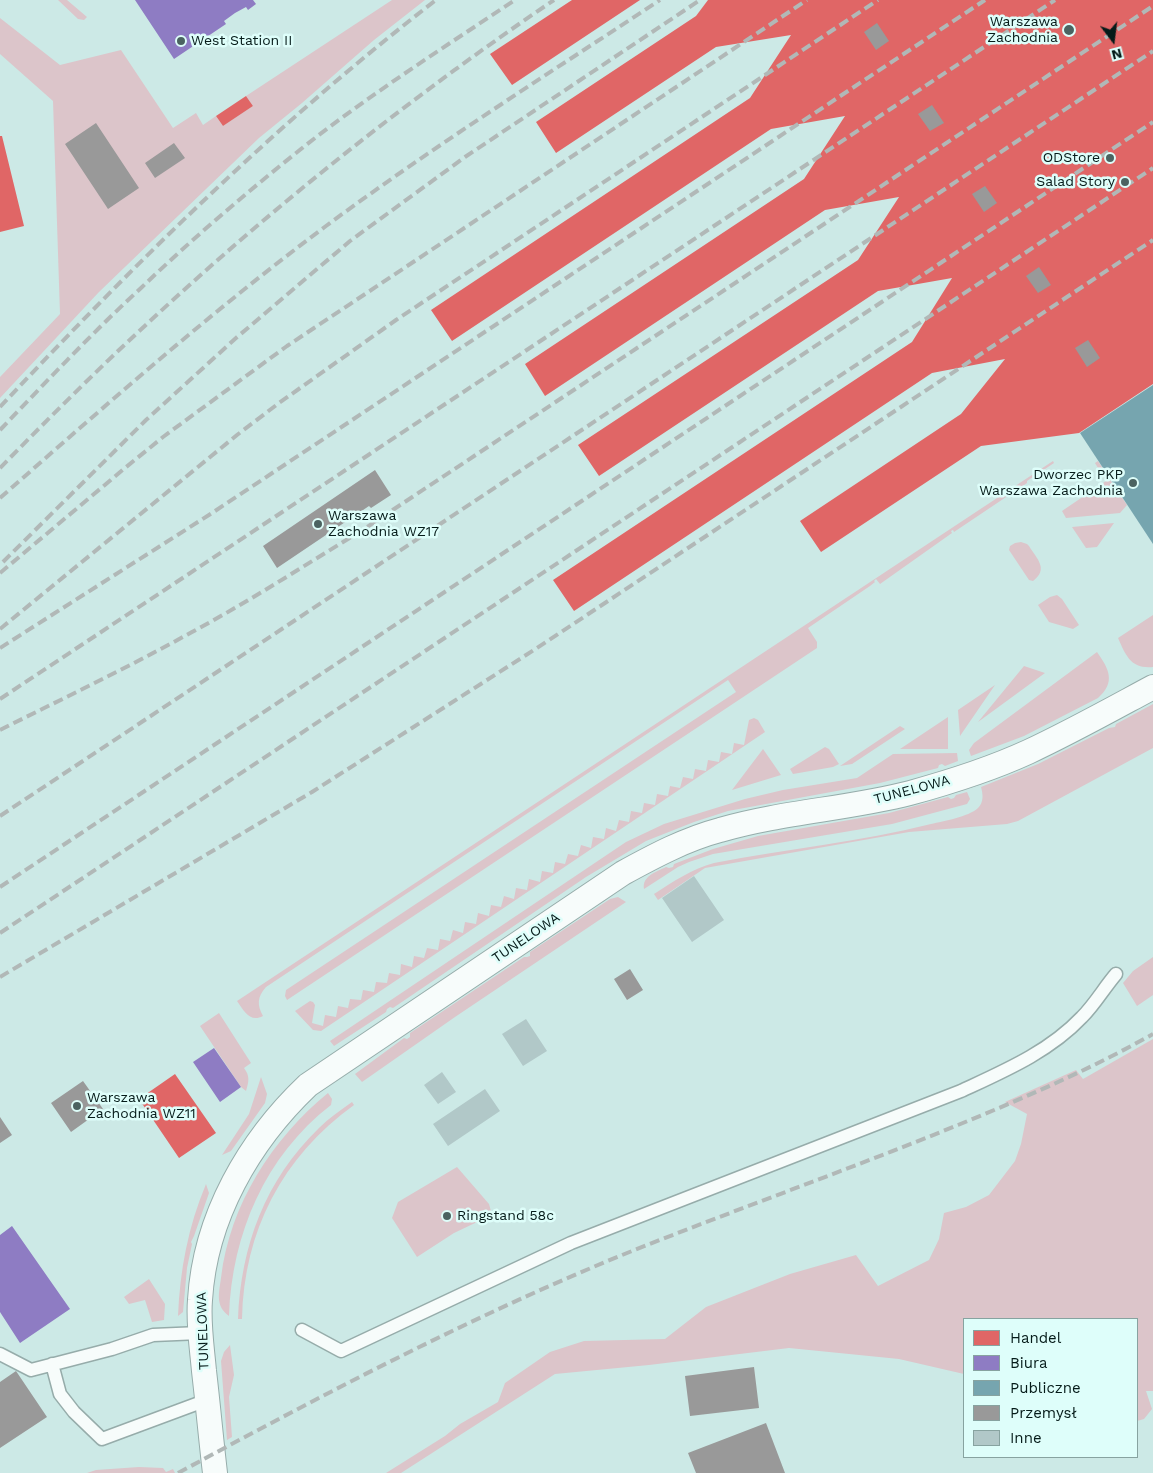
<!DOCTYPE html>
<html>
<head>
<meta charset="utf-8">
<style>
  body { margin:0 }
  #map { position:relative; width:1153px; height:1473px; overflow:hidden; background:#cce9e6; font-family:"Work Sans",sans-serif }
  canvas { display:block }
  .legend { position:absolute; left:963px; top:1318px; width:175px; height:140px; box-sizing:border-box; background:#defefa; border:1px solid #87a3a0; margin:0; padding:6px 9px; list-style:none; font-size:15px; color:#051b19 }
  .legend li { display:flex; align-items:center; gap:10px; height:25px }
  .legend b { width:25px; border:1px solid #87a3a0 }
  .north { position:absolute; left:1088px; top:15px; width:50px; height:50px; -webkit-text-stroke:4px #defefa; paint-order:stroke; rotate:165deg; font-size:14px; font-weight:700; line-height:20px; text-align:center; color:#051b19 }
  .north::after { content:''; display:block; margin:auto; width:18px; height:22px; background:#051b19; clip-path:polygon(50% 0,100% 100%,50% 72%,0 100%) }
</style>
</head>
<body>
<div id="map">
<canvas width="1153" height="1473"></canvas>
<ul class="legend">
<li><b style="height:14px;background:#e06666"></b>Handel</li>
<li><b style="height:14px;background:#8e7cc3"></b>Biura</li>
<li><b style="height:14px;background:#76a5af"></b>Publiczne</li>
<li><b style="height:14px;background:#999"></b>Przemysł</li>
<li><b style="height:14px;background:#b1c8c8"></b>Inne</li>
</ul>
<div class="north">N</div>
</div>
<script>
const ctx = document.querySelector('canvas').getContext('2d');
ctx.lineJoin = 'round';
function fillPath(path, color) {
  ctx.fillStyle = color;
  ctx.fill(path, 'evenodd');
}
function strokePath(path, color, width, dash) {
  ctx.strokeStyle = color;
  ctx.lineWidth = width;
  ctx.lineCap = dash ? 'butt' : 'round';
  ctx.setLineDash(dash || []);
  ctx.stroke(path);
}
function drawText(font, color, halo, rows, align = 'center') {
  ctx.font = font + ' "Work Sans",sans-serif';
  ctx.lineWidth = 5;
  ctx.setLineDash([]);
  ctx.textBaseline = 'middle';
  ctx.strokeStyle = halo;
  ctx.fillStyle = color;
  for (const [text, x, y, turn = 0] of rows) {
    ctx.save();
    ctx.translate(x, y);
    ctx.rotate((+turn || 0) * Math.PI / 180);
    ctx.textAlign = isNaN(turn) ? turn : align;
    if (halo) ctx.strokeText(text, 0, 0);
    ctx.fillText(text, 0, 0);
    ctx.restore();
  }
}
const green = new Path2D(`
  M 58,0 L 67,0 L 87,17 L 84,20 L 78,19 Z
  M 392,0 L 425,0 L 374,40 L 302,103 L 259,138 L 99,292 L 0,398 L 0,377 L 60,314 L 53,101 L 0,54 L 0,18 L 60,65 L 121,50 L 173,128 L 196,113 L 203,125 L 216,116 L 223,126 L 253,106 L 246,96 Z
  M 1053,461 L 1054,463 L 1027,481 L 1027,483 L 954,532 L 953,530 L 951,531 L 952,533 L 880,584 L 876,579 L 874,581 L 875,582 L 870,586 L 808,628 L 817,642 L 817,648 L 287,1000 L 285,996 L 286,990 L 736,692 L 728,680 L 266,987 C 257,997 257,1005 263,1016 C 250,1023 244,1011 237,1001 Z
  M 1098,461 L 1127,505 L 1120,513 L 1066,518 L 1062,511 L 1106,481 L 1095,463 Z
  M 1114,523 L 1097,547 L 1086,548 L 1072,527 Z
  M 1021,542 L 1027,544 L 1029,546 C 1037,559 1049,569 1033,581 L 1029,580 L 1009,550 L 1010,546 L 1015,543 Z
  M 1057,595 L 1062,599 L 1079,625 L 1073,629 L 1049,622 L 1038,605 L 1050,597 Z
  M 1153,615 L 1153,667 C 1131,669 1126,656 1118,638 Z
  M 1097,652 C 1109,669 1116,682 1098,698 L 1024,736 L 971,756 L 969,750 L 974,743 Z
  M 1024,666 L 1045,673 L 978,722 Z
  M 995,685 L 960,736 L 958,710 Z
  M 1153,704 L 1153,748 L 1018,821 L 1007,824 L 909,832 L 705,868 L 658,900 L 654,894 C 674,881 692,869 714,863 C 786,849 860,842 931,824 C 944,821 968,817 978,808 C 984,802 983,794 981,787 L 1038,764 L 1109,728 L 1115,727 L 1116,724 Z
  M 948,717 L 948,749 L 900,749 Z
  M 754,718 L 758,720 L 765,732 L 321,1031 L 313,1030 L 295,1011 L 310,1001 L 313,1002 L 315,1005 L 312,1023 L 323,1026 L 325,1015 L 336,1017 L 338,1006 L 348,1008 L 350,999 L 361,1000 L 363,990 L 374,992 L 376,982 L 387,983 L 389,973 L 400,975 L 401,964 L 412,967 L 414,956 L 424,958 L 427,948 L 438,950 L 440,939 L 450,941 L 453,930 L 463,933 L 465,922 L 476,924 L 478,913 L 489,916 L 491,905 L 501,907 L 504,896 L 514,899 L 516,888 L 527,890 L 529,879 L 540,882 L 542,871 L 553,873 L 555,862 L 565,864 L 568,854 L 578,856 L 581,845 L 591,848 L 593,837 L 604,839 L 606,828 L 616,831 L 619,820 L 629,822 L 631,811 L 642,813 L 644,803 L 655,805 L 657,794 L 668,796 L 670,786 L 680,788 L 683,777 L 693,779 L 695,769 L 706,771 L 708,760 L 719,762 L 721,752 L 732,754 L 734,743 L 744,745 L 749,720 Z
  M 900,726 L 905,729 L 852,764 L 840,766 Z
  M 825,747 L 829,749 L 839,764 L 833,767 L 793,774 L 790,769 Z
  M 763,749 L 781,775 L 732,790 Z
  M 957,753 L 958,761 L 945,766 L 942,764 L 939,765 L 938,768 L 880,783 L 728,811 L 694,822 L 646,841 L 586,877 L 393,1008 L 390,1007 L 387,1009 L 386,1012 L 334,1046 L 330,1041 L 626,842 L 664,824 L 745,799 L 783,790 L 857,778 L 893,754 Z
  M 967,792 L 970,799 L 967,804 L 892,824 L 713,854 L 689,862 L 678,867 L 644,889 C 642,876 656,872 666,867 L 669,868 L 673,867 L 674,864 L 713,849 L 758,836 L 889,813 L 948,797 L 951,799 L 954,798 L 956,795 Z
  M 618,897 L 626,902 L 455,1017 L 362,1082 L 355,1074 L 404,1038 L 407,1039 L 410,1037 L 410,1033 L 524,957 L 527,957 L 530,956 L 530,952 L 610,899 Z
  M 1153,957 L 1153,995 L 1137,1006 L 1123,983 L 1133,971 Z
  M 219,1013 L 251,1063 L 244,1068 C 250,1076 249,1081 246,1091 L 241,1087 L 200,1026 Z
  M 1153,1039 L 1153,1391 L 1146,1391 L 1152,1409 L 1144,1419 L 1137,1421 L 1137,1319 L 964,1319 L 964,1374 L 899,1359 L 789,1348 L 649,1365 L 555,1374 L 401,1473 L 386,1473 L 445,1436 L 460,1424 L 498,1402 L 505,1383 L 550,1352 L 584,1341 L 665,1339 L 706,1307 L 790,1274 L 856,1255 L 878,1286 L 929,1260 L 939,1239 L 944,1213 L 966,1207 L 989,1195 L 1015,1161 L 1021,1144 L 1027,1114 L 1005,1102 L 1076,1070 L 1083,1079 Z
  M 261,1077 L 267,1094 L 265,1103 L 231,1151 L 222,1155 L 249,1114 Z
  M 328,1093 L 332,1099 L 331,1105 C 265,1156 232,1234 229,1316 C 215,1306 219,1293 221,1278 C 230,1204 272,1139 328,1093 Z
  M 352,1102 L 354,1105 C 282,1157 244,1231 242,1319 L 238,1319 C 241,1246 265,1180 319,1128 C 329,1118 341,1110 352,1102 Z
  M 457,1167 L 489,1204 L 492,1215 L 454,1233 L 417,1257 L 392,1218 L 398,1202 Z
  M 206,1184 L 209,1193 L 194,1236 L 191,1242 L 192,1244 L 187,1268 L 183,1312 L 178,1316 C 180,1270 188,1227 206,1184 Z
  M 149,1279 L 165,1304 L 164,1320 L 152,1322 L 145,1300 L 129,1304 L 124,1297 Z
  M 230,1345 L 234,1375 L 229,1397 L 232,1437 L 227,1440 L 221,1361 L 224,1352 Z
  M 139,1467 L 163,1468 L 166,1472 L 173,1469 L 175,1473 L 87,1473 L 96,1470 Z`);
const shops = new Path2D(`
  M 572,0 L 640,0 L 512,85 L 490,54 Z
  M 708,0 L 1153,0 L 1153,384 L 1079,433 L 981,446 L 821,552 L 800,521 L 961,414 L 1005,359 L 932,373 L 574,611 L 553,580 L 912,342 L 952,278 L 878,291 L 599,476 L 578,445 L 858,260 L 899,197 L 825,210 L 545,396 L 525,364 L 804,179 L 845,116 L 771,129 L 452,341 L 431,310 L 750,98 L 791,35 L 716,47 L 556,153 L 536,122 L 696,16 Z
  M 246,96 L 253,106 L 223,126 L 216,116 Z
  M 0,136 L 2,136 L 24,226 L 0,232 Z
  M 175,1074 L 216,1133 L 179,1158 L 139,1099 Z`);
const offices = new Path2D(`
  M 135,0 L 253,0 L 256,4 L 248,10 L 246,7 L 235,13 L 224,21 L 226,24 L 174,59 Z
  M 214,1048 L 241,1087 L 220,1102 L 193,1062 Z
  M 12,1226 L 70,1309 L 20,1343 L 0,1312 L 0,1235 Z`);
const public = new Path2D(`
  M 1153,385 L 1153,544 L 1080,433 Z`);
const industry = new Path2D(`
  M 877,23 L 889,41 L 876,50 L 864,32 Z
  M 932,105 L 944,123 L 930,131 L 918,114 Z
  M 96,123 L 139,188 L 108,209 L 65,144 Z
  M 174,143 L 185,158 L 155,178 L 145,163 Z
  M 985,186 L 997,203 L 984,212 L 972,194 Z
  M 1039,267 L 1051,285 L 1038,293 L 1026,276 Z
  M 1088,340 L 1100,358 L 1087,367 L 1075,348 Z
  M 375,470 L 391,495 L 371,508 L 369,506 L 277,568 L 263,546 Z
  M 630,969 L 643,990 L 627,1000 L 614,979 Z
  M 83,1081 L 103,1109 L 71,1132 L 51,1103 Z
  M 0,1117 L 12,1135 L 0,1143 Z
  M 754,1367 L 759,1408 L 690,1416 L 685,1376 Z
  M 16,1371 L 47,1417 L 0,1448 L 0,1382 Z
  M 766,1423 L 785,1473 L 696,1473 L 688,1453 Z`);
const building = new Path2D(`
  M 694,876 L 724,920 L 692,942 L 662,898 Z
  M 526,1019 L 547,1051 L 523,1066 L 502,1034 Z
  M 442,1072 L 456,1092 L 438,1104 L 424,1085 Z
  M 485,1089 L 500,1111 L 448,1146 L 433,1124 Z`);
const service = new Path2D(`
  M 302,1330 L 341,1351 L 571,1243 L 961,1091 C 1004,1071 1049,1052 1082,1017 C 1095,1004 1104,988 1116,974
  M 0,1354 L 31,1370 L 112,1349 L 153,1335 L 200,1333
  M 52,1364 L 60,1394 L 74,1412 L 102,1439 L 207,1400`);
const minor = new Path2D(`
  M 215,1473 C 211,1439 208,1405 204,1371 C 202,1348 198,1323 200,1300 C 205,1217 249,1141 308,1085 L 623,873 C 654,856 686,839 720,830 C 782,812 848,809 910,793 C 950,782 991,769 1028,752 C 1071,732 1112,709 1153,687`);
const rail = new Path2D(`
  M 0,407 C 136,262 278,122 436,0
  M 0,430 C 46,382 92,333 141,288 C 192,239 246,193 301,149 C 369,95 443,48 515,0
  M 0,468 C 49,418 98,369 149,322 C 275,205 411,97 554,0
  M 0,498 C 106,405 212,311 326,226 C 434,146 548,74 660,0
  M 3,562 L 146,420 L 236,338 L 350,241 L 465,157 L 700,0
  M 0,573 L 125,468 L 163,437 L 287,346 L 807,0
  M 0,629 L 237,435 L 279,403 L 396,320 L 878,0
  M 0,648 L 212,513 L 985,0
  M 0,699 L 1055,0
  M 0,730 C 64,698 129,667 192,632 C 250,601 305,565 361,531 L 1153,6
  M 0,816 L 1153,51
  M 0,887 L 1153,122
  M 0,933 L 1153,168
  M 0,977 L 312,792 L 537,648 L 1153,240
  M 178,1473 C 326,1393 476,1314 632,1251 C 740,1208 850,1169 958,1125 C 1024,1098 1091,1069 1153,1034`);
const markers = [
  [1069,30,6,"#4b6361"],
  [181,41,5,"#4b6361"],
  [1110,158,5,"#4b6361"],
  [1125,182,5,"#4b6361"],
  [1133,483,5,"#4b6361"],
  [318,524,5,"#4b6361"],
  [77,1106,5,"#4b6361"],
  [447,1216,5,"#4b6361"]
];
const poiNames = [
  ["Warszawa",1058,22],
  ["Zachodnia",1058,38],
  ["West Station II",191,41,"left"],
  ["ODStore",1100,158],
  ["Salad Story",1115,182],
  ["Dworzec PKP",1123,475],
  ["Warszawa Zachodnia",1123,491],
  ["Warszawa",328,516,"left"],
  ["Zachodnia WZ17",328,532,"left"],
  ["Warszawa",87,1098,"left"],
  ["Zachodnia WZ11",87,1114,"left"],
  ["Ringstand 58c",457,1216,"left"]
];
const streetNames = [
  ["TUNELOWA",912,790,-15],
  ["TUNELOWA",526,938,-34],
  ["TUNELOWA",203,1331,-92]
];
fillPath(green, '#dcc5ca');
fillPath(shops, '#e06666');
fillPath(offices, '#8e7cc3');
fillPath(public, '#76a5af');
fillPath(industry, '#999');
fillPath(building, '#b1c8c8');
strokePath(service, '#96acaa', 15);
strokePath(minor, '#96acaa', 26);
strokePath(service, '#f7fcfb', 12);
strokePath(minor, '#f7fcfb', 24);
strokePath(rail, '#b1b8b7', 4, [10, 5]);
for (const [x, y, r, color] of markers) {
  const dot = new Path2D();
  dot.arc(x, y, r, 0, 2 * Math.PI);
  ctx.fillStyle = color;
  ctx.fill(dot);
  strokePath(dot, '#defefa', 2);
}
drawText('14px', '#051b19', '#defefa', poiNames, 'right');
drawText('14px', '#051b19', '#defefa', streetNames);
</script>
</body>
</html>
